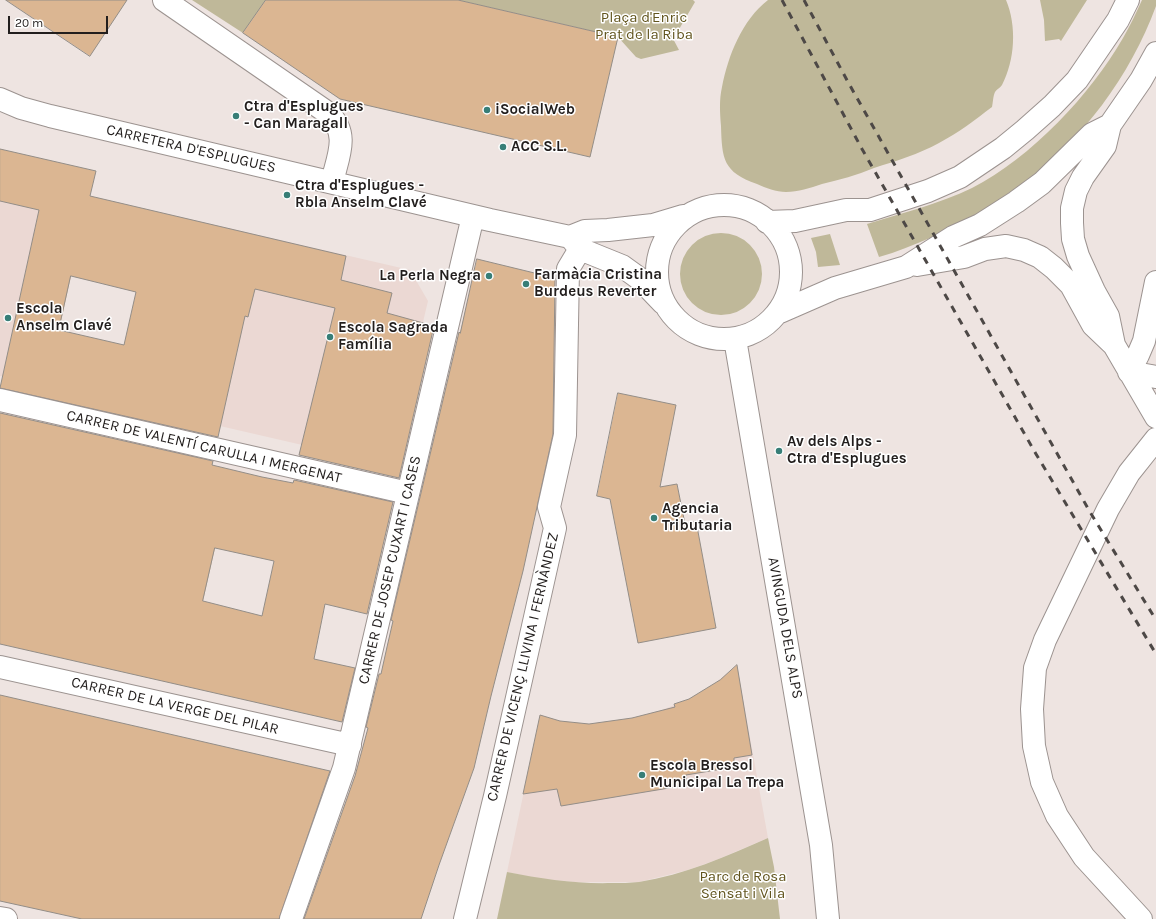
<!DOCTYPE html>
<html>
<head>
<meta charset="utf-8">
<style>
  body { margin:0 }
  #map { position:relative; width:1156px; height:919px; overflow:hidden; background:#eee4e1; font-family:Karla,sans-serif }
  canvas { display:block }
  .scale { position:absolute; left:8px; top:16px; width:100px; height:18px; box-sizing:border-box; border:2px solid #221e1d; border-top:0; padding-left:5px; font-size:12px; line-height:14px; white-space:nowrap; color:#221e1d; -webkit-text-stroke:3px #fff; paint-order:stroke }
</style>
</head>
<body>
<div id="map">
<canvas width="1156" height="919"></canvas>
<div class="scale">20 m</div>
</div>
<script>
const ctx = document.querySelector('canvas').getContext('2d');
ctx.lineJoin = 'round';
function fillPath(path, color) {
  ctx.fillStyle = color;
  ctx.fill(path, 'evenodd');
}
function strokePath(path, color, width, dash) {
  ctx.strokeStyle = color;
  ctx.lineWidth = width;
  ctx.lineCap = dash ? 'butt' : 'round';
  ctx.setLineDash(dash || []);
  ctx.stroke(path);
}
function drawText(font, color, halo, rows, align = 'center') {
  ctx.font = font + ' Karla,sans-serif';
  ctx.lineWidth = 3;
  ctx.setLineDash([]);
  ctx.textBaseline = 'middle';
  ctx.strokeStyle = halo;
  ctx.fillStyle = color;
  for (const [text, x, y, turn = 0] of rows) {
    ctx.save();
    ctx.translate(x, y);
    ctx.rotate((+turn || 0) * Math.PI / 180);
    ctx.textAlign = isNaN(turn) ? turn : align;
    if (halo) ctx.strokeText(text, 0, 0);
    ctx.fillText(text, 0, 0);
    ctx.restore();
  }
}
const built = new Path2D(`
  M 0,149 L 50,161 L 3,377 L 0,376 Z
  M 90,196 L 410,270 L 428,301 L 389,465 L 220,426 L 136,292 L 71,276 Z
  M 737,665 L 768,838 L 716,860 L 688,870 L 639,882 L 574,882 L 534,878 L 507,872 L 540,715 L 560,721 L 589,724 L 632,718 L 662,710 L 689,699 L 713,685 Z`);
const green = new Path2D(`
  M 192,0 L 266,0 L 243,33 Z
  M 458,0 L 693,0 L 695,2 L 678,31 L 670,33 L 679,50 L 641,59 L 636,57 L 618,37 Z
  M 768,0 L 1006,0 C 1017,26 1015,60 1002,85 C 1000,88 997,89 995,92 C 993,96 993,103 992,107 C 975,120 958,133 939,143 C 919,154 896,161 874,168 C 857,175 839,180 822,184 C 810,188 798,192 786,192 C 776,192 766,188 757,184 C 723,172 722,159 721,126 C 720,113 719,100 722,87 C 728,56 742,20 768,0 Z
  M 1040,0 L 1087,0 L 1061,41 L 1059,39 L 1045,41 L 1044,20 Z
  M 1142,0 L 1156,0 L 1156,6 C 1130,77 1082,140 1022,186 C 1014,192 1006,199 998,204 C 976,217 953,228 930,238 C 913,245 897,252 879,257 L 867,224 C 902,213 939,204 972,188 C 1031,158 1091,94 1123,38 C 1130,26 1136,13 1142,0 Z
  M680 274a41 41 0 1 1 82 0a41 41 0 1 1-82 0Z
  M 830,234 L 840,265 L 818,267 L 816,252 L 811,238 Z
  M 768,838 L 774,867 L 780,919 L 497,919 L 507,872 C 542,879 576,884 612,883 C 621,883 630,883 639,882 C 684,875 727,856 768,838 Z`);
const building = new Path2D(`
  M 6,0 L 127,0 L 90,56 Z
  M 266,0 L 458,0 L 618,37 L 590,157 L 340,99 L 243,33 Z
  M 0,149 L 96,171 L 90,196 L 346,256 L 341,280 L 392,293 L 387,313 L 434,326 L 399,478 L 299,455 L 335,308 L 255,289 L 248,317 L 245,316 L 218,437 L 0,388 L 39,210 L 0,201 ZM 71,276 L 136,292 L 124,345 L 59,330 Z
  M 477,259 L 555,278 L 553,434 L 523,571 L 491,696 L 474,768 L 439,865 L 421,919 L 304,919 L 355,776 L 368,728 L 366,727 L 379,674 L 381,674 L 387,647 L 393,621 L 391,620 L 459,332 L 460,333 Z
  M 618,393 L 676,405 L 660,487 L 677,484 L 685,524 L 696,521 L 716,628 L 638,643 L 610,499 L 597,496 Z
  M 0,413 L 213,461 L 212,465 L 262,477 L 293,483 L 294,480 L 393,502 L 367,614 L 325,604 L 314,659 L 355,668 L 342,722 L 0,644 ZM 215,548 L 274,561 L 262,616 L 203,601 Z
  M 737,665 L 752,755 L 734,758 L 734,767 L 686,775 L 687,785 L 561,806 L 557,789 L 523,794 L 540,715 L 560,721 L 589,724 L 632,718 L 675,707 L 674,704 L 689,699 L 720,680 Z
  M 0,695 L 330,771 L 279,919 L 82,919 L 0,901 Z`);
const minor = new Path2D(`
  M 164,0 L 328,113 C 350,134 338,156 332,182
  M 0,99 L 21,108 L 50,116 L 490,220 L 570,237 L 585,231 L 608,230 L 653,225 L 683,216
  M 1110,125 L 1105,146 L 1083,177 L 1076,191 L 1072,208 L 1072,223 L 1073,239 L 1078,256 L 1094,291 L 1108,316 L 1114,345 L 1156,417
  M657 272a67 67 0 1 1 134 0a67 67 0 1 1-134 0Z
  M 767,222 L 795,221 L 846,210 L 870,210 L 928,191 L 960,177 L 1003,148 L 1025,130 L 1052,106 L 1077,80 L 1118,20 L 1128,0
  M 571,238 L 580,249 L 622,266 L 640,279 L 663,303
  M 917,265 L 964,257 L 985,249 L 1006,246 L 1024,250 L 1040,257 L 1054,268 L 1071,285 L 1093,325 L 1114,345
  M 780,312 L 835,288 L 906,267 L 953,237 L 980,225 L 1016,202 L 1042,183 L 1092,134 L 1110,125 L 1141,80 L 1156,53
  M 735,339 L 821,845 L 828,919
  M 1129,372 L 1138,355 L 1144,341 L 1156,282
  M 1129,372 L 1156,377
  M 0,400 L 408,493
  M 0,667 L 350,745
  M 0,918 L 6,919
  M 291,919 L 344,768 L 473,216
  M 465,919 L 495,796 L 555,528 L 549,507 L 565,435 L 568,269 L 580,249
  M 1141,919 L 1084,857 L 1057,816 L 1042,782 L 1034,746 L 1032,709 L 1035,668 L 1045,640 L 1108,509 L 1129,473 L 1156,439`);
const rail = new Path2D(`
  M 782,0 L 862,149 L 1036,454 L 1156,654
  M 804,0 L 848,82 L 1090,512 L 1156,620`);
const markers = [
  [487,110,4,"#377e77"],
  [236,116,4,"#377e77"],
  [503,147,4,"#377e77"],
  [287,195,4,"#377e77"],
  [489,276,4,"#377e77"],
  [526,284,4,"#377e77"],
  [8,318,4,"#377e77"],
  [330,337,4,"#377e77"],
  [779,451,4,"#377e77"],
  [654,518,4,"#377e77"],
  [642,775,4,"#377e77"]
];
const parkNames = [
  ["Plaça d'Enric",644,18],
  ["Prat de la Riba",644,35],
  ["Parc de Rosa",743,877],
  ["Sensat i Vila",743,894]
];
const poiNames = [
  ["Ctra d'Esplugues",244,107],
  ["- Can Maragall",244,124],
  ["iSocialWeb",495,110],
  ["ACC S.L.",511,147],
  ["Ctra d'Esplugues -",295,186],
  ["Rbla Anselm Clavé",295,203],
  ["Farmàcia Cristina",534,275],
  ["Burdeus Reverter",534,292],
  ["La Perla Negra",481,276,"right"],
  ["Escola",16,309],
  ["Anselm Clavé",16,326],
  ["Escola Sagrada",338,328],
  ["Família",338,345],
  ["Av dels Alps -",787,442],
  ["Ctra d'Esplugues",787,459],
  ["Agencia",662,509],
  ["Tributaria",662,526],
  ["Escola Bressol",650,766],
  ["Municipal La Trepa",650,783]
];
const streetNames = [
  ["CARRETERA D'ESPLUGUES",191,149,13],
  ["CARRER DE VALENTÍ CARULLA I MERGENAT",204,447,13],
  ["CARRER DE JOSEP CUXART I CASES",390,570,-77],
  ["AVINGUDA DELS ALPS",785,628,80],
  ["CARRER DE VICENÇ LLIVINA I FERNÀNDEZ",523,667,-77],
  ["CARRER DE LA VERGE DEL PILAR",175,706,13]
];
fillPath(built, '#ebd8d3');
fillPath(green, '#bfb899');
fillPath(building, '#dbb692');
strokePath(building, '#938d87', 1);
strokePath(minor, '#9c9390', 24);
strokePath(minor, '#fff', 22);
strokePath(rail, '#4d4846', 3, [7, 7]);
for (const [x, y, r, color] of markers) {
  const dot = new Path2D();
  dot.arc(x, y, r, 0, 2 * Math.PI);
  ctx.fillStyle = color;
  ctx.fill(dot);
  strokePath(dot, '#fff', 1.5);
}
drawText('15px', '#62551e', '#fff', parkNames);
drawText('bold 15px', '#221e1d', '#fff', poiNames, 'left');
drawText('15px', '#221e1d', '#fff', streetNames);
</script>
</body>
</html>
